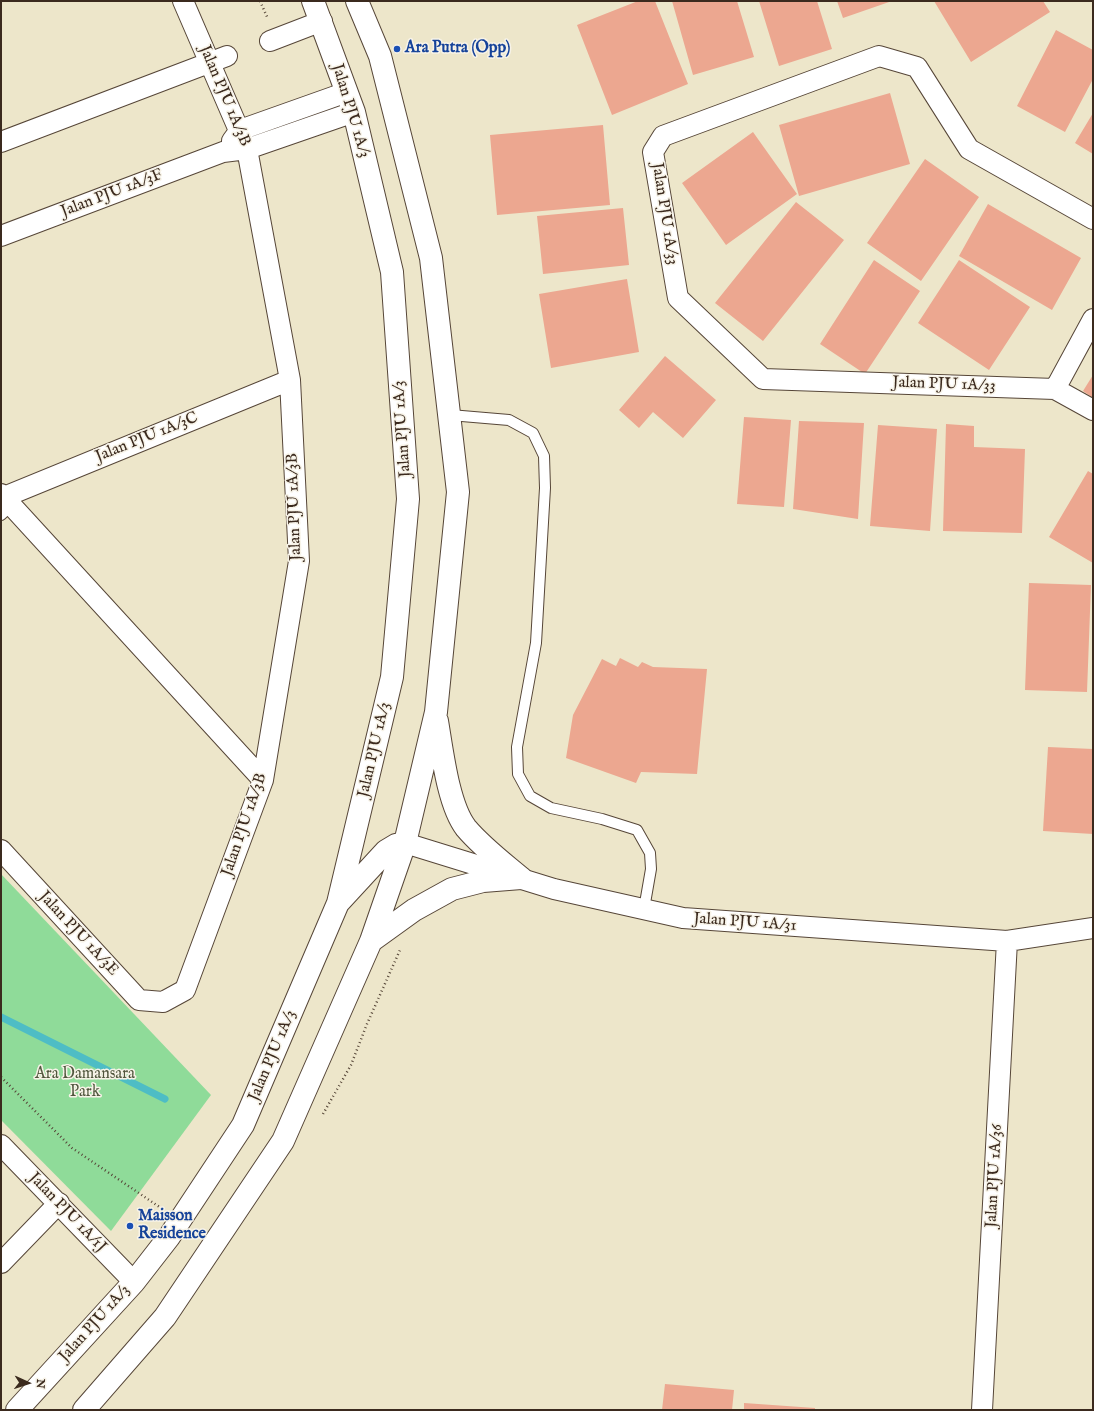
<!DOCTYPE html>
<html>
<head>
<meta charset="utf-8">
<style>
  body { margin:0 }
  #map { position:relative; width:1094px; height:1411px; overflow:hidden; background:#ede6ca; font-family:"IM FELL English",serif }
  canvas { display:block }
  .frame { position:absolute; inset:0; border:2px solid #3b2a1e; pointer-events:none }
  .north { position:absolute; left:8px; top:1363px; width:40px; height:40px; -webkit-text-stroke:3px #f7f3e8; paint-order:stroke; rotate:93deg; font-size:11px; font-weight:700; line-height:16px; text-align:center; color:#3b2a1e }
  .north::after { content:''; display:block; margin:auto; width:14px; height:18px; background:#3b2a1e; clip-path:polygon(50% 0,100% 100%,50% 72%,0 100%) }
</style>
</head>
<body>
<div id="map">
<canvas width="1094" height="1411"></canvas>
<div class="frame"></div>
<div class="north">N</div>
</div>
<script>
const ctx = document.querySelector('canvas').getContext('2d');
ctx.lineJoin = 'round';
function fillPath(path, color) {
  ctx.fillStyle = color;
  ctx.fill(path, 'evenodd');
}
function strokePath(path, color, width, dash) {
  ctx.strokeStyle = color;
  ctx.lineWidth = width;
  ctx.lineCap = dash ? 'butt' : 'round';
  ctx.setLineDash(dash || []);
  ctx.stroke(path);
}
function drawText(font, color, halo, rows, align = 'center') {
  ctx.font = font + ' "IM FELL English",serif';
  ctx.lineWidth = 3;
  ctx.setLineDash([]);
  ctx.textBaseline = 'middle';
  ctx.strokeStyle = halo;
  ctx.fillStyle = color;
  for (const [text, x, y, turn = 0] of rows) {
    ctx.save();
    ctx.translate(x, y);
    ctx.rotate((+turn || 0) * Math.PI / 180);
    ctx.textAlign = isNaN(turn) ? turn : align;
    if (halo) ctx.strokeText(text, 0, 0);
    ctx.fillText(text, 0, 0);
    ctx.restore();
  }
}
const green = new Path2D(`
  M 1,874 L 211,1095 L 111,1231 L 1,1120 Z`);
const stream = new Path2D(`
  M 1,1017 L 165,1099`);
const building = new Path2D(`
  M 638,1 L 655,1 L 688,84 L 612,115 L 577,25 Z
  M 672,1 L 737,1 L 754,57 L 693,75 Z
  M 759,1 L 817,1 L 832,49 L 779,66 Z
  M 837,1 L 892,1 L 843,18 Z
  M 934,1 L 1043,1 L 1050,12 L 971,62 Z
  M 1056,30 L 1093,50 L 1093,79 L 1065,132 L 1017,106 Z
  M 890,93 L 910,164 L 799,196 L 779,125 Z
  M 1093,113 L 1093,154 L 1075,143 Z
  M 603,125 L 610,205 L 497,215 L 490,135 Z
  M 753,132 L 797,194 L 726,245 L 682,183 Z
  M 925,159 L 979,197 L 921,281 L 867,243 Z
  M 796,202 L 844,240 L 763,341 L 715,303 Z
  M 988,204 L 1081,258 L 1052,310 L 959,256 Z
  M 623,208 L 629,265 L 543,274 L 537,216 Z
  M 874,260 L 920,291 L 865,374 L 820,344 Z
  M 959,260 L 1030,307 L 989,370 L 918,323 Z
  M 627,279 L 639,352 L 551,368 L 539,294 Z
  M 665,356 L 716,400 L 683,438 L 653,412 L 639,428 L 619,410 Z
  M 1093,375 L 1093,398 L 1083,391 Z
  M 744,417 L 791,420 L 784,507 L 737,504 Z
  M 799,421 L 864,423 L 858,519 L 793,509 Z
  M 946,424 L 974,426 L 974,447 L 1025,449 L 1022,533 L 943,531 Z
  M 878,425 L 937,429 L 930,531 L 870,526 Z
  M 1088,471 L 1093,474 L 1093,563 L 1049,537 Z
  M 1029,583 L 1091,585 L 1087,692 L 1025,690 Z
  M 620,658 L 638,667 L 642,662 L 653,667 L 707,669 L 697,774 L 641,772 L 636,783 L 566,758 L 573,715 L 602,659 L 616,666 Z
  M 1048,747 L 1093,749 L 1093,834 L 1043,831 Z
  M 665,1384 L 734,1390 L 732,1410 L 662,1410 Z
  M 744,1403 L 815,1408 L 815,1410 L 744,1410 Z`);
const path = new Path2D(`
  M 260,1 L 268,19
  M 1,1077 L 72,1148 L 161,1208
  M 323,1114 L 351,1065 L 367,1024 L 400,950`);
const service = new Path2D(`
  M 450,415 L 509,420 L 533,433 L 544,456 L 545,488 L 536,643 L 517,747 L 518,774 L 530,796 L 551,808 L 602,819 L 637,830 L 650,853 L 651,869 L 644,909
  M 1,515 L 12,505`);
const minor = new Path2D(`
  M 270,41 L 322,21
  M 232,141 L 240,130 L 347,92
  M 1,142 L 227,56
  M 1093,219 L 969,149 L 917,67 L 879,56 L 663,136 L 653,152 L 678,298 L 763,379 L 1055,389 L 1093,410
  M 1,236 L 223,152 L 247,149 L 354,112
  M 1055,389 L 1093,319
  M 1,494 L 263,780
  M 4,497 L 290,380
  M 405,843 L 554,889 L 683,918 L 1007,941 L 1093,928
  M 1,850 L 139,1000 L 163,1002 L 185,990 L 263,780 L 299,561 L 290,380 L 247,149 L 183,1
  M 1,1145 L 134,1282
  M 1,1263 L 59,1203
  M 982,1410 L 1007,941`);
const tertiary = new Path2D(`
  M 437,721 C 442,750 448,805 466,828 C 482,847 502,862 521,878
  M 339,902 L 386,851 L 396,845 L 405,843
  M 371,941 L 414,910 L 452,889 L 483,881 L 521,878
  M 17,1410 L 134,1282 L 169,1237 L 243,1125 L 338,903 L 392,677 L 408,499 L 392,272 L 354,112 L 313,1
  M 84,1410 L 165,1317 L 283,1141 L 371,941 L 405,843 L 436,712 L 458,492 L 431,258 L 380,56 L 357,1`);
const markers = [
  [397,49,4,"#1a4fb4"],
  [130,1226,4,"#1a4fb4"]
];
const transitNames = [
  ["Ara Putra (Opp)",405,49],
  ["Maisson",138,1217],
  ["Residence",138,1235]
];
const streetNames = [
  ["Jalan PJU 1A/3B",224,96,67],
  ["Jalan PJU 1A/3",350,111,73],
  ["Jalan PJU 1A/3F",112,194,-21],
  ["Jalan PJU 1A/33",664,214,81],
  ["Jalan PJU 1A/33",944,385,2],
  ["Jalan PJU 1A/3",403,429,-94],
  ["Jalan PJU 1A/3C",147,438,-22],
  ["Jalan PJU 1A/3B",295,507,-92],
  ["Jalan PJU 1A/3",375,750,-77],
  ["Jalan PJU 1A/3B",245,825,-71],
  ["Jalan PJU 1A/31",745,923,4],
  ["Jalan PJU 1A/3E",78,934,47],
  ["Jalan PJU 1A/3",273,1056,-67],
  ["Jalan PJU 1A/36",995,1176,-87],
  ["Jalan PJU 1A/1J",67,1213,46],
  ["Jalan PJU 1A/3",95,1324,-48]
];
const parkNames = [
  ["Ara Damansara",85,1075],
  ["Park",85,1093]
];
fillPath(green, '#8fdb99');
strokePath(stream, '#4ebdc5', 7);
fillPath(building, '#eca790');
strokePath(service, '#564638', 12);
strokePath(minor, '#564638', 22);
strokePath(tertiary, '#564638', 24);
strokePath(path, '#564638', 2.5, [1, 3]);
strokePath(service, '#fff', 10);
strokePath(minor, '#fff', 20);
strokePath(tertiary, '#fff', 22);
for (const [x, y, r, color] of markers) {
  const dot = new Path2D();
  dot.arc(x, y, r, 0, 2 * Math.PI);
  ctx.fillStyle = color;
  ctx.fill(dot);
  strokePath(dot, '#f7f3e8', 1.5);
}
drawText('bold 16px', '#164399', '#f7f3e8', transitNames, 'left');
drawText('16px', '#3b2a1e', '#f7f3e8', streetNames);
drawText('16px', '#50563d', '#f7f3e8', parkNames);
</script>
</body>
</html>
